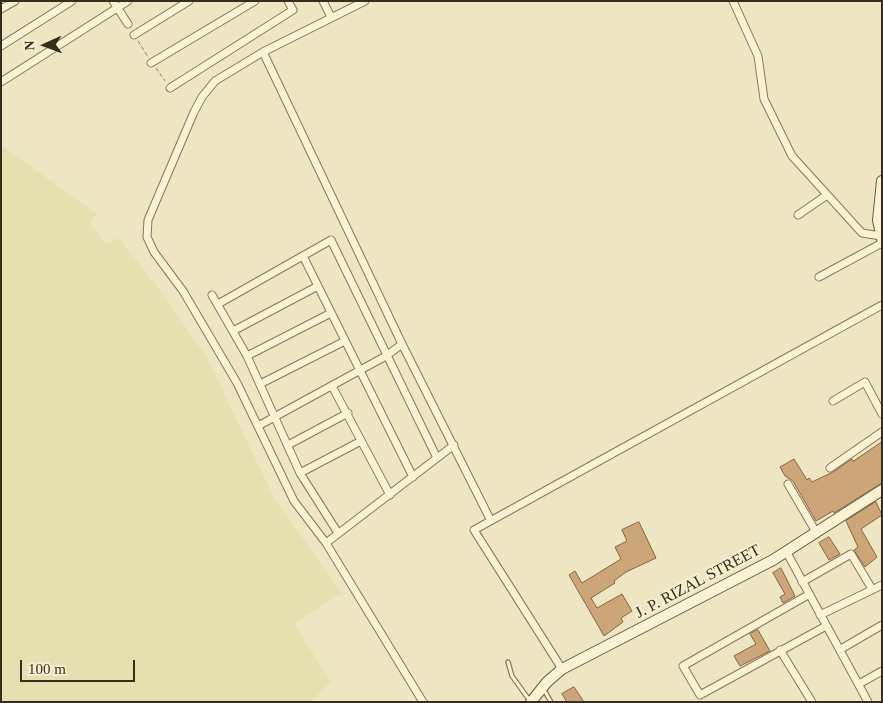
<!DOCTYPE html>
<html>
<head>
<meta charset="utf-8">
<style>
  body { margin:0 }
  #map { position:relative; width:883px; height:703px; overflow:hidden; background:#eee6c2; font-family:Georgia,serif }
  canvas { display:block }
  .frame { position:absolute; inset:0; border:2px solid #372d1d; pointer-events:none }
  .north { position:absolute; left:20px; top:20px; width:50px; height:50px; -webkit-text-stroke:4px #f5efd2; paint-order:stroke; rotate:268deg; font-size:14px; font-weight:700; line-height:20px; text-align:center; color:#372d1d }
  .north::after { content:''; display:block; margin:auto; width:18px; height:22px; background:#372d1d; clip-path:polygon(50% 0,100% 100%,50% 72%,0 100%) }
  .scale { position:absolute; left:20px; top:660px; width:115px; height:22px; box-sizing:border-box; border:2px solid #372d1d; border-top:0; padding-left:6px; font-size:15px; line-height:18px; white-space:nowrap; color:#372d1d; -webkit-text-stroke:4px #f5efd2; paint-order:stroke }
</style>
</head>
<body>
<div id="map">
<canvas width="883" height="703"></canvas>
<div class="frame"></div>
<div class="north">N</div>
<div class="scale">100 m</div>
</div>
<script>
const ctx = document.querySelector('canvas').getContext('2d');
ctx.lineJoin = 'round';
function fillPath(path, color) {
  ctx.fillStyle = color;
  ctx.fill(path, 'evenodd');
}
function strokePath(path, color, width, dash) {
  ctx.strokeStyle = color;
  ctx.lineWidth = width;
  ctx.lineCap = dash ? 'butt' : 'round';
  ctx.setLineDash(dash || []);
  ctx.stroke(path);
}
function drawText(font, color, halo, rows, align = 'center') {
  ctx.font = font + ' Georgia,serif';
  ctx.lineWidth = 4.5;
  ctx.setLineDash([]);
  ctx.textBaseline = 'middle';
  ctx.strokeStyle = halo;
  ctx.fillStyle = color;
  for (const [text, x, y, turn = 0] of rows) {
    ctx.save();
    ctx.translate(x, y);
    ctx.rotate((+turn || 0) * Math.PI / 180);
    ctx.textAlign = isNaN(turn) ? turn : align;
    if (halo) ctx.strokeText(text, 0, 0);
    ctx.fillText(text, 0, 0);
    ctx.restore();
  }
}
const farmland = new Path2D(`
  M 1,145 L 97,214 L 90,224 L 106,244 L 118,238 L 160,290 L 207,358 L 275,500 L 342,593 L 294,624 L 331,682 L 311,702 L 1,702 Z`);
const building = new Path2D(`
  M 882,442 L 882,483 L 834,513 L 833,511 L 816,521 L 793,481 L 785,476 L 780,467 L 794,459 L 807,480 L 809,478 L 812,482 L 833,472 L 852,459 L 853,461 Z
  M 876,502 L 882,515 L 861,529 L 877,557 L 865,567 L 854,550 L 858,547 L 846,521 Z
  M 639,522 L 656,558 L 626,572 L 614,581 L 615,583 L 591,598 L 597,608 L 622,594 L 632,611 L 621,618 L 623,622 L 604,636 L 569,575 L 575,571 L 582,583 L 621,559 L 615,547 L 627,541 L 622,530 Z
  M 829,537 L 840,554 L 829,560 L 819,543 Z
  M 781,568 L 795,596 L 783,603 L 780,597 L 785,594 L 773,573 Z
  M 758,630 L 770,651 L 740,666 L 734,656 L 756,644 L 750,634 Z
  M 574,687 L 584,702 L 567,702 L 562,694 Z`);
const path = new Path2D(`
  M 138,41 L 148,57
  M 156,68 L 165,81`);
const service = new Path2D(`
  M 508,662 L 512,676 L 530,701
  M 544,690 L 551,702`);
const minor = new Path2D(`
  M 113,1 L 128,24
  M 323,1 L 331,17
  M 365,1 L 263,52 L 215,81 L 202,97 L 194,112 L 148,220 L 147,237 L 154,252 L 183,291 L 237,383 L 294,501 L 326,543 L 423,702
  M 733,1 L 758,56 L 764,99 L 792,156 L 862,233 L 881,236
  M 1,9 L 15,1
  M 134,35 L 189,1
  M 1,46 L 72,1
  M 263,52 L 402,344 L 490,519
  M 151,63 L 255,1
  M 1,82 L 128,1
  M 170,88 L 293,10 L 288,1
  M 798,215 L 827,195
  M 303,256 L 413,477
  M 819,277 L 882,243
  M 212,295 L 247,356 L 300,473 L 338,533
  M 218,304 L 331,240 L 437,458
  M 233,331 L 318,286
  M 247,356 L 331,313
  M 260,384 L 345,341
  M 332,386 L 390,495
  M 833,401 L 865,382 L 882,414
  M 258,426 L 386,356 L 402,344
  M 288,445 L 348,413
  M 830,468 L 882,432
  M 300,473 L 361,441
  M 788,484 L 816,532
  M 326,543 L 454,445
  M 786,551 L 868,702
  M 802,582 L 851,554 L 872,589
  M 808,595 L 683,666 L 700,695 L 826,626
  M 820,615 L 882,585
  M 841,649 L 882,625
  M 780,650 L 812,702
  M 562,669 L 474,530 L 882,305
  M 859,684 L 882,671`);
const secondary = new Path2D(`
  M 882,181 L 878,220 L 882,239
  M 531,702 L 547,682 L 562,669 L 773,560 L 882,490`);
const streetNames = [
  ["J. P. RIZAL STREET",698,582,-28]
];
fillPath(farmland, '#e3e1af');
fillPath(building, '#cca578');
strokePath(building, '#87643f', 1);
strokePath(service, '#887759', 5.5);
strokePath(minor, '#887759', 9);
strokePath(secondary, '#69583c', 12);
strokePath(path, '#887759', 1, [4, 2.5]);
strokePath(service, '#f9f2d5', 3);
strokePath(minor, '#f9f2d5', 7);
strokePath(secondary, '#f9f2d5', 10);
drawText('16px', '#372d1d', '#f5efd2', streetNames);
</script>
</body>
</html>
